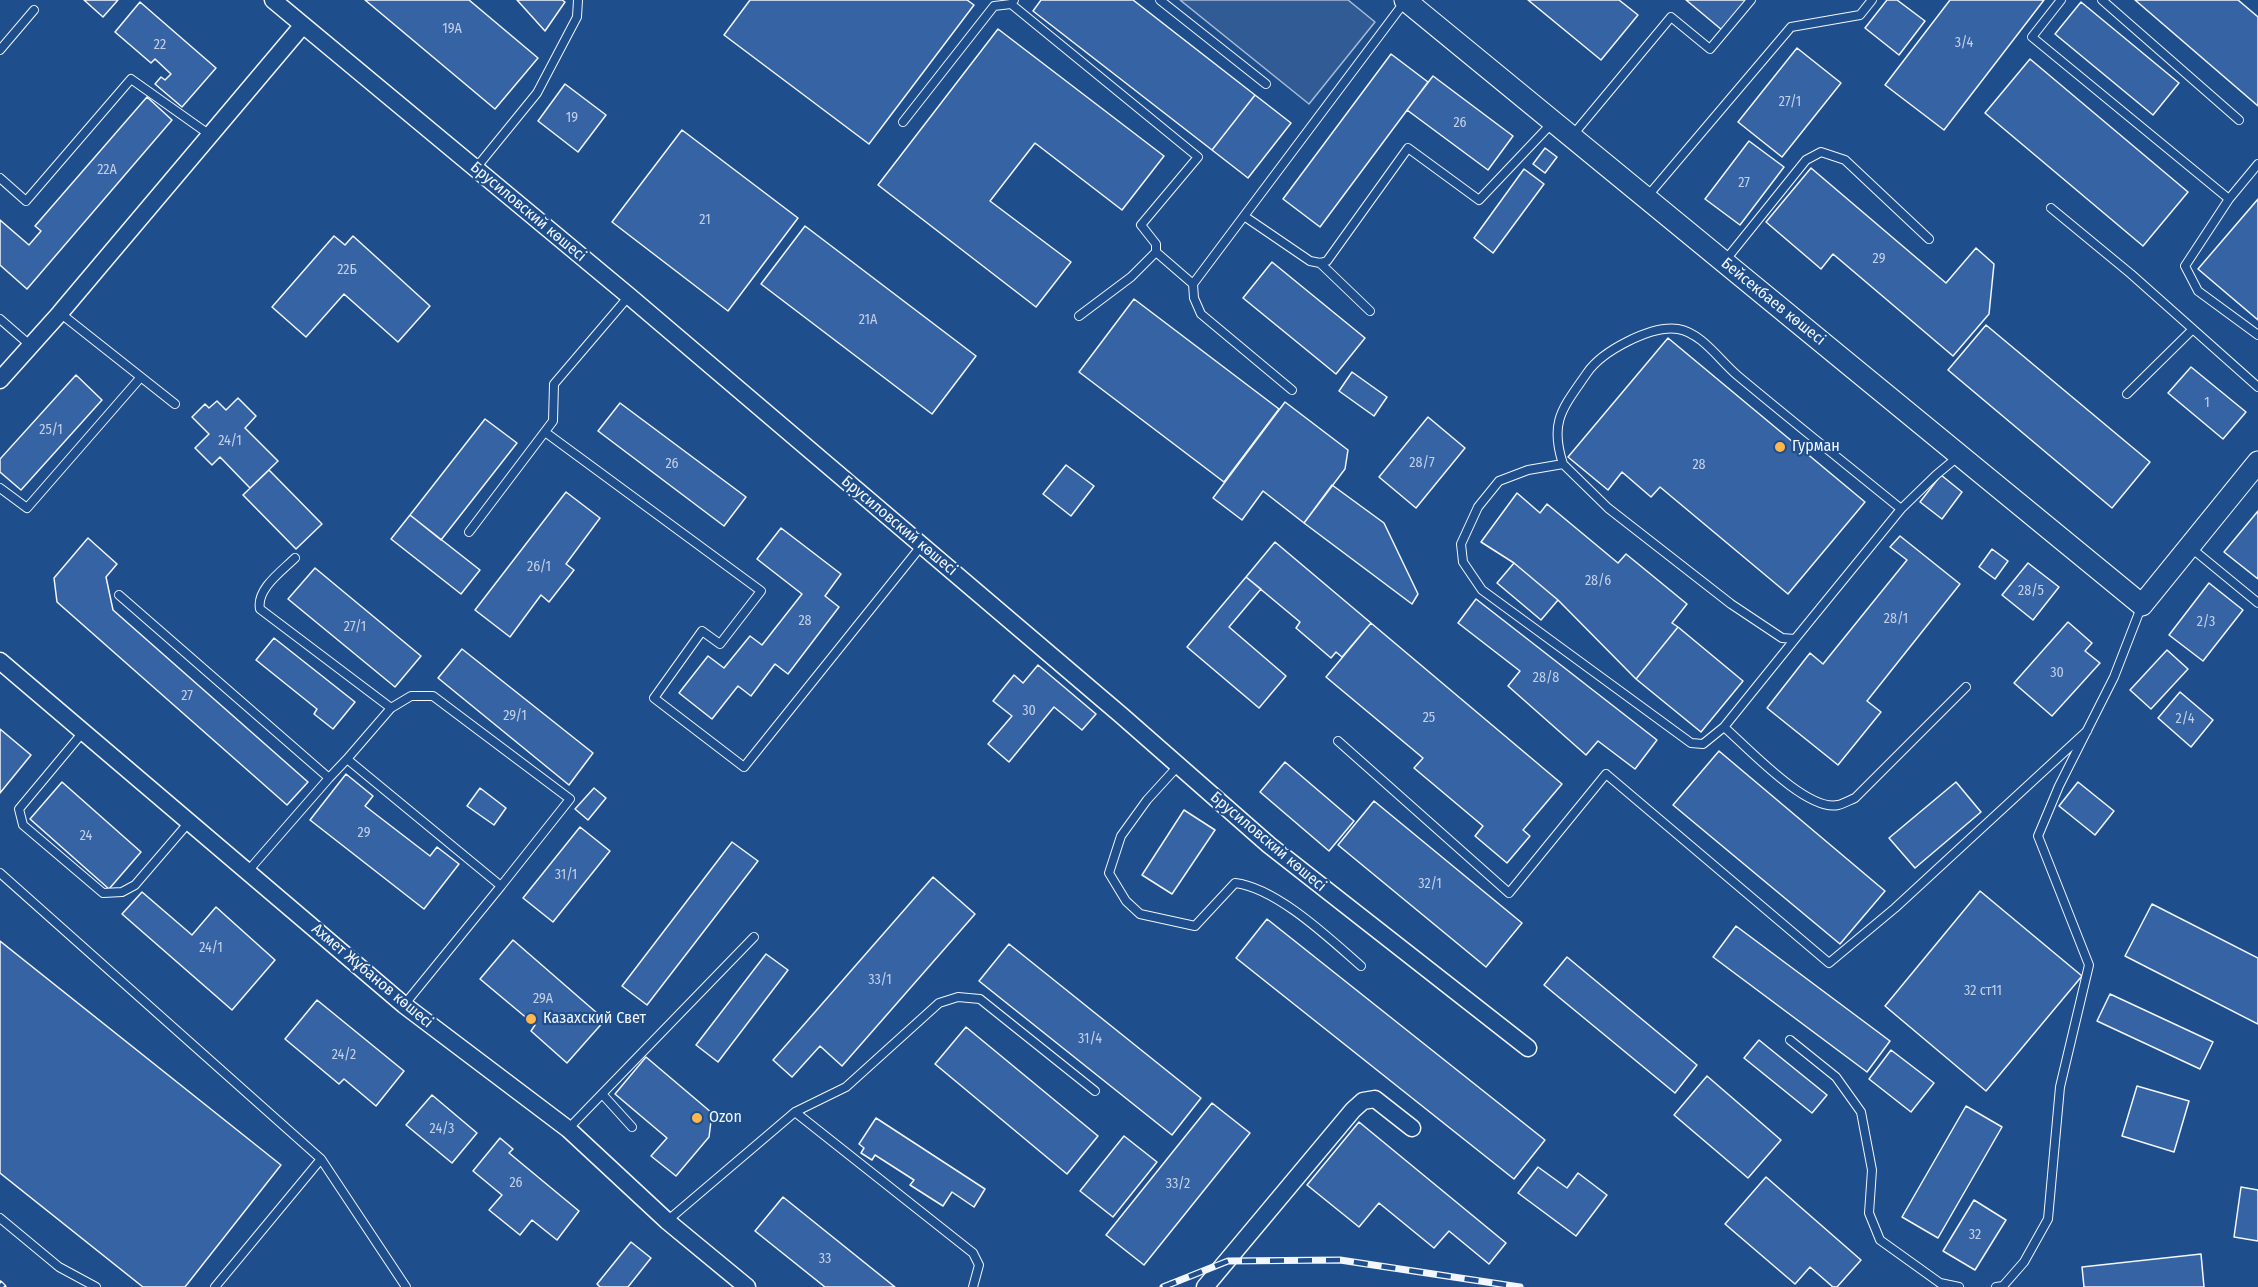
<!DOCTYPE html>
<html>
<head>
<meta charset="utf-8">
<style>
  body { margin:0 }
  canvas { display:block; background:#1f4e8c }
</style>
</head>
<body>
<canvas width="2258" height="1287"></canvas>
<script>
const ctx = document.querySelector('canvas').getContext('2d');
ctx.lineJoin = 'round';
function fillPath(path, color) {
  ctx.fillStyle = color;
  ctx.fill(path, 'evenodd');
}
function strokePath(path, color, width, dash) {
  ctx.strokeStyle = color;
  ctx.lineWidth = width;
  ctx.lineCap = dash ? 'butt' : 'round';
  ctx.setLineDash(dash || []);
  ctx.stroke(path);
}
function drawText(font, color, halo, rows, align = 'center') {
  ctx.font = font + ' "Fira Sans Condensed",sans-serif';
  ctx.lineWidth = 4.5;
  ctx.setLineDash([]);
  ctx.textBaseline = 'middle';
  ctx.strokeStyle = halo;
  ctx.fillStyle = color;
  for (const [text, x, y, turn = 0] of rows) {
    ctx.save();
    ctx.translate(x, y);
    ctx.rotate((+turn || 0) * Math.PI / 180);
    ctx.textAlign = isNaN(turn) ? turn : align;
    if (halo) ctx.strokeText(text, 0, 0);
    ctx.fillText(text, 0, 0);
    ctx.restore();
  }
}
const built = new Path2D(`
  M 1180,0 L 1348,0 L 1375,22 L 1309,104 Z`);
const building = new Path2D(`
  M 84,0 L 118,0 L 103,17 Z
  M 365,0 L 469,0 L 538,58 L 495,109 Z
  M 517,0 L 562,0 L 565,2 L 545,31 Z
  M 750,0 L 967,0 L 974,5 L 869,144 L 724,35 Z
  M 1041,0 L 1133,0 L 1255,95 L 1212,150 L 1033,11 Z
  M 1528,0 L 1619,0 L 1638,15 L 1601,60 Z
  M 1686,0 L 1747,0 L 1722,30 Z
  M 1887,0 L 1897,0 L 1925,21 L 1899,55 L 1865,28 Z
  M 1950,0 L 2044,0 L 1944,130 L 1885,85 Z
  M 2135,0 L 2238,0 L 2258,17 L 2258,106 Z
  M 140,2 L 216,68 L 182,107 L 155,84 L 161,77 L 165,80 L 171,74 L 155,59 L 151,63 L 115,32 Z
  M 2081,2 L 2179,83 L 2153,115 L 2055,34 Z
  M 998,29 L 1164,156 L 1122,210 L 1035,143 L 990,201 L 1071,262 L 1036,307 L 878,185 Z
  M 1797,48 L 1841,83 L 1782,157 L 1738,122 Z
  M 1391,54 L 1428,82 L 1320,227 L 1283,199 Z
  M 2030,59 L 2188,192 L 2143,246 L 1985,113 Z
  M 1433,76 L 1513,136 L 1488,170 L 1407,110 Z
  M 565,84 L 606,115 L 578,152 L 538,121 Z
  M 1255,95 L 1291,123 L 1248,178 L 1212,150 Z
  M 147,97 L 172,120 L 27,289 L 0,265 L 0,220 L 29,245 L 41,231 L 35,226 Z
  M 682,130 L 798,218 L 728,311 L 612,222 Z
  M 1749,141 L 1784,167 L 1740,225 L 1705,199 Z
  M 1545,148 L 1557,157 L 1545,173 L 1533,164 Z
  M 1811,168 L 1946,283 L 1976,248 L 1994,264 L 1989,314 L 1953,356 L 1833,254 L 1821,269 L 1766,222 Z
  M 1524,169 L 1544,184 L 1493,253 L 1474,238 Z
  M 2258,199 L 2258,320 L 2198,269 Z
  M 805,226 L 976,356 L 932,414 L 761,284 Z
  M 334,236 L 345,245 L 353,236 L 430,306 L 398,342 L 344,294 L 306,337 L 272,307 Z
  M 1272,262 L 1365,338 L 1336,374 L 1243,298 Z
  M 1134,299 L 1279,409 L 1224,482 L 1079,372 Z
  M 1986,325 L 2150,462 L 2112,508 L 1948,370 Z
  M 1668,338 L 1865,502 L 1788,594 L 1660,487 L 1651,497 L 1622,472 L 1608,490 L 1568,457 Z
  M 2191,367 L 2246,412 L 2223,439 L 2168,393 Z
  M 1352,372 L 1387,397 L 1374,416 L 1339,391 Z
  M 76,375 L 102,400 L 21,490 L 0,472 L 0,459 Z
  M 238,398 L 256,416 L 245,428 L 278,461 L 250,488 L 220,457 L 212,465 L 195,448 L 209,434 L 192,417 L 205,404 L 209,408 L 217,401 L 226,410 Z
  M 1285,402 L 1348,450 L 1345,469 L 1304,523 L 1263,491 L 1242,520 L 1213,498 Z
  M 620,403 L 746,497 L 724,526 L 598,431 Z
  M 1428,417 L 1465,448 L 1416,508 L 1379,477 Z
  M 485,419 L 517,443 L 441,540 L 410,515 Z
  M 1066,465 L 1094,486 L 1071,516 L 1043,494 Z
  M 269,470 L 322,524 L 296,549 L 243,495 Z
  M 1941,475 L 1962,492 L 1942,519 L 1920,502 Z
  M 1332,485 L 1384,523 L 1418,594 L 1412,604 L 1304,523 Z
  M 566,492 L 600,518 L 566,564 L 574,570 L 549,602 L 541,595 L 510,637 L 475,610 Z
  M 1517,493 L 1540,513 L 1547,504 L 1618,563 L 1626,554 L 1687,604 L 1672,623 L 1678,627 L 1636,679 L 1558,600 L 1514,563 L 1481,542 Z
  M 2258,511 L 2258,579 L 2224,552 Z
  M 410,515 L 480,570 L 461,594 L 391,539 Z
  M 781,528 L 841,574 L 825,596 L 839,607 L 788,674 L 775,664 L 751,696 L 738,686 L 712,719 L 679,693 L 708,656 L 724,668 L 750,636 L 762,645 L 802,594 L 757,559 Z
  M 1900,536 L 1960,584 L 1867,701 L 1881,712 L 1838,765 L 1767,708 L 1810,653 L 1823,664 L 1907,560 L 1890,547 Z
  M 88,538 L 117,564 L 106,577 L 113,610 L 308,782 L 287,805 L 57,602 L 54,578 Z
  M 1275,542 L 1371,623 L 1342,657 L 1336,652 L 1331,658 L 1296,628 L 1300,622 L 1246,577 Z
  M 1992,549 L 2008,561 L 1995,579 L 1979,567 Z
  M 1514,563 L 1558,600 L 1541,620 L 1497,583 Z
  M 2028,563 L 2059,587 L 2033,620 L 2002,595 Z
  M 315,568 L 421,656 L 395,687 L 288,599 Z
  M 1246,577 L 1261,589 L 1229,627 L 1286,676 L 1259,708 L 1187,647 Z
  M 2209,583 L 2243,610 L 2203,661 L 2169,635 Z
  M 1476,599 L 1657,740 L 1635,769 L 1598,741 L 1586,755 L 1508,686 L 1520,671 L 1458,623 Z
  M 2068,622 L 2092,643 L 2085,651 L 2100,663 L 2052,716 L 2014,683 Z
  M 1371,623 L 1562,784 L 1523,830 L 1530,836 L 1507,863 L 1475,836 L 1483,826 L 1414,768 L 1423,758 L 1326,677 Z
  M 1678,627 L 1743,681 L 1701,732 L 1636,679 Z
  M 274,638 L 355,702 L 333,729 L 314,714 L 317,709 L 256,660 Z
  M 462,649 L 593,753 L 569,785 L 438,678 Z
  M 2167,650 L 2188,669 L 2151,709 L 2130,690 Z
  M 1038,665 L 1096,714 L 1082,730 L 1054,707 L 1009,762 L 988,744 L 1012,716 L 993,701 L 1014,675 L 1023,683 Z
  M 2180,692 L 2213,720 L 2191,747 L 2158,718 Z
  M 0,729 L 31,755 L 0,793 Z
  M 1719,751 L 1885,891 L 1840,944 L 1673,805 Z
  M 1285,762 L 1354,821 L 1329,851 L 1260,792 Z
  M 346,774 L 373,796 L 365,806 L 430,856 L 437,847 L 459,864 L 424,909 L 310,820 Z
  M 62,782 L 141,852 L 109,889 L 30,819 Z
  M 1956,782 L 1981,812 L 1915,868 L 1889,838 Z
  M 2078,782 L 2114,811 L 2095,835 L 2059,806 Z
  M 480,788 L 506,808 L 494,825 L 467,806 Z
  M 594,788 L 606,798 L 588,820 L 575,809 Z
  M 1374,801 L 1522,923 L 1486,967 L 1338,845 Z
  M 1184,810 L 1215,830 L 1172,894 L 1142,875 Z
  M 580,827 L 610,851 L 553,922 L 523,898 Z
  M 732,842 L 758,861 L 647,1005 L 622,986 Z
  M 933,877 L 975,914 L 842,1066 L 820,1046 L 792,1077 L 773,1060 Z
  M 1980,891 L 2082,976 L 1986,1091 L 1885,1006 Z
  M 142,892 L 192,935 L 216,907 L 275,960 L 232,1010 L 122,914 Z
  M 2152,904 L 2258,958 L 2258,1024 L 2125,956 Z
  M 1267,919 L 1545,1140 L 1514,1179 L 1236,958 Z
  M 1736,926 L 1890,1041 L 1867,1072 L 1713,957 Z
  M 513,940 L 605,1020 L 567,1063 L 531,1031 L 535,1025 L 480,979 Z
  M 0,941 L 281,1165 L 185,1287 L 143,1287 L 0,1173 Z
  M 1009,944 L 1201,1098 L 1172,1135 L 979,981 Z
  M 766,954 L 788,970 L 718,1062 L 696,1045 Z
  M 1567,957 L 1697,1065 L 1675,1093 L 1544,985 Z
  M 2110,994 L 2213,1042 L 2200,1069 L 2097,1021 Z
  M 317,1000 L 404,1071 L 376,1106 L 344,1079 L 339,1084 L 285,1039 Z
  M 966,1027 L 1098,1136 L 1067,1174 L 935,1064 Z
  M 1759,1040 L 1827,1095 L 1812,1113 L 1744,1058 Z
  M 1891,1050 L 1934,1083 L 1911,1112 L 1869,1079 Z
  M 646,1057 L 712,1113 L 709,1137 L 676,1176 L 651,1156 L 667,1138 L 615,1094 Z
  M 1707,1076 L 1781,1140 L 1748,1178 L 1674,1115 Z
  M 2137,1086 L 2189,1101 L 2174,1152 L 2122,1136 Z
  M 432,1095 L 477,1133 L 452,1163 L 406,1125 Z
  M 1212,1103 L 1250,1133 L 1144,1265 L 1106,1235 Z
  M 1966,1106 L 2002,1127 L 1938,1238 L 1902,1217 Z
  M 876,1118 L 985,1189 L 974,1207 L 952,1192 L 943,1206 L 910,1185 L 914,1180 L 875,1155 L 872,1160 L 861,1153 L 864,1148 L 859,1144 Z
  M 1359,1122 L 1506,1243 L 1489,1264 L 1449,1231 L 1434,1248 L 1379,1203 L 1359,1227 L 1307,1185 Z
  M 1124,1136 L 1157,1162 L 1113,1217 L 1080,1191 Z
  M 500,1138 L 513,1149 L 509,1153 L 579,1211 L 557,1240 L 532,1220 L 520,1235 L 489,1210 L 502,1195 L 473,1171 Z
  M 1538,1167 L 1567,1188 L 1578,1173 L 1607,1195 L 1576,1236 L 1518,1193 Z
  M 1766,1177 L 1861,1260 L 1837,1287 L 1833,1287 L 1810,1267 L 1795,1284 L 1725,1224 Z
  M 2241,1187 L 2258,1190 L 2258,1241 L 2234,1237 Z
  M 783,1197 L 895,1287 L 825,1287 L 755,1231 Z
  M 1974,1200 L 2006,1220 L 1975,1270 L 1943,1251 Z
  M 631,1242 L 651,1258 L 628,1287 L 600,1287 L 597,1284 Z
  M 2201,1254 L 2204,1287 L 2084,1287 L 2082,1267 Z`);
const service = new Path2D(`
  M 1160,0 L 1266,84
  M 2061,0 L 2032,37 L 2229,199 L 2258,164
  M 2102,0 L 2239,120
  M 1011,4 L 1198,157 L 1141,225 L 1156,244 L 1156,252 L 1131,277 L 1079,316
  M 0,50 L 34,10
  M 903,122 L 994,6 L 1011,4 L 1014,0
  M 1572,136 L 1671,17 L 1710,49 L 1751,0
  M 476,168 L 537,93 L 577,17 L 578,0
  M 0,178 L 26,201 L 131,79 L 210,135
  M 1646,198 L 1791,27 L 1860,15 L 1872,0
  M 2229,199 L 2185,266 L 2198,291 L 2258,335
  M 2051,208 L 2131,274 L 2258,387
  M 1244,216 L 1310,261 L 1320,263 L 1327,261 L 1408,148 L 1479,200 L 1553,122
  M 1156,252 L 1193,284
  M 1724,262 L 1806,160 L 1821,152 L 1845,160 L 1929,239
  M 1320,263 L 1370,311
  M 60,313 L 175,404
  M 0,319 L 31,346
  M 1292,390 L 1201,314 L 1194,298 L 1193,284 L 1406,0
  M 2127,394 L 2192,330
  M 545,432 L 761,591 L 720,644 L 702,631 L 654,698 L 744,767 L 922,545
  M 1563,464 C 1549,421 1563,408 1587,373 C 1602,351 1651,325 1678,329 C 1702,333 1720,361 1738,376 C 1792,421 1847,465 1901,509
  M 0,488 L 27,508 L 141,377
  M 469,532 L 553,421 L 554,384 L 629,296
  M 2190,547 L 2258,603
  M 295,558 C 282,571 256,589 260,609 L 391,708
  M 119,595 L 329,778 L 347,759 L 501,886 L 404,1005
  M 1795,639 L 1724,727 L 1703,744 L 1691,743 L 1482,590 L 1463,562 L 1461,544 L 1478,507 L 1499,481 L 1528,470 L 1563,464 L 1608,508 L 1731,604 L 1782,638 L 1795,639 L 1901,509 L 1936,475 L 1960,455
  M 1724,727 C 1747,747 1807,812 1838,805 C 1843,804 1850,800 1855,798 L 1966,687
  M 84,731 L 19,809 L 23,825 L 103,893 L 122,892 L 135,885 L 190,821
  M 1338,741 L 1509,893 L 1606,774 L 1829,963 L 1895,908 L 2087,731
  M 347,759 L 391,708 L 411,696 L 433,696 L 570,799 L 501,886
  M 1178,766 L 1147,800 L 1121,836 L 1109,873 L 1126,901 L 1140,914 L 1195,926 L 1235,883 C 1277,888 1330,939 1361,966
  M 248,871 L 329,778
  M 0,873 L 321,1159 L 406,1287
  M 1790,1040 L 1836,1077 L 1861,1112 L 1872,1170 L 1869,1213 L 1880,1240 L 1940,1283 L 1959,1287
  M 603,1095 L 632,1127
  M 795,1112 L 973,1253 L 979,1265 L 973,1287
  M 568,1129 L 754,937
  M 0,1218 L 59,1267 L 96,1287
  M 667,1221 L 795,1112 L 846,1087 L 939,1003 L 958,997 L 980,999 L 1095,1091
  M 215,1287 L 321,1159
  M 1996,1287 L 2003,1286 L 2024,1262 L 2048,1219 L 2060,1087 L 2089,965 L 2038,836 L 2059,786 L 2114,677 L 2142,605`);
const minor = new Path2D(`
  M 273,0 L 629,296 L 1121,715 L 1269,845 L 1528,1048
  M 0,380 L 60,313 L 303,25
  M 0,661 L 404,1005 L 568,1129 L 667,1221 L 747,1287
  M 1205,1287 L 1353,1110 L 1363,1101 L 1375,1099 L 1412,1128`);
const tertiary = new Path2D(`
  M 1405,0 L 2142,605 L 2258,462`);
const rail = new Path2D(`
  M 0,1284 L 3,1287
  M 1163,1287 L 1228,1261 L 1340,1260 L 1520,1287`);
const markers = [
  [1780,447,6,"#ffb74d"],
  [531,1019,6,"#ffb74d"],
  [697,1118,6,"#ffb74d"]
];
const numberNames = [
  ["19А",452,29],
  ["3/4",1964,43],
  ["22",160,45],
  ["27/1",1790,102],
  ["19",572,118],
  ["26",1460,123],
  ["22А",107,170],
  ["27",1744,183],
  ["21",705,220],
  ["29",1879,259],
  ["22Б",347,270],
  ["21А",868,320],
  ["1",2207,403],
  ["25/1",51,430],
  ["24/1",230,441],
  ["28/7",1422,463],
  ["26",672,464],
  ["28",1699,465],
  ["26/1",539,567],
  ["28/6",1598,581],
  ["28/5",2031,591],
  ["28/1",1896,619],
  ["28",805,621],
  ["2/3",2206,622],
  ["27/1",355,627],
  ["30",2057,673],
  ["28/8",1546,678],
  ["27",187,696],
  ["30",1029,711],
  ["29/1",515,716],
  ["25",1429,718],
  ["2/4",2185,719],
  ["29",364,833],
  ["24",86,836],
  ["31/1",566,875],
  ["32/1",1430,884],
  ["24/1",211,948],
  ["33/1",880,980],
  ["32 ст11",1983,991],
  ["29А",543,999],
  ["31/4",1090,1039],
  ["24/2",344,1055],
  ["24/3",442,1129],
  ["26",516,1183],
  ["33/2",1178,1184],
  ["32",1975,1235],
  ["33",825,1259]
];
const streetNames = [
  ["Брусиловский көшесі",528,212,40],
  ["Бейсекбаев көшесі",1773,302,39],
  ["Брусиловский көшесі",899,526,40],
  ["Брусиловский көшесі",1268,842,40],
  ["Ахмет Жұбанов көшесі",372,976,40]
];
const poiNames = [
  ["Гурман",1792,447],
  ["Казахский Свет",543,1019],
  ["Ozon",709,1118]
];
fillPath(built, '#305b95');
strokePath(built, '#a8bbd7', 1.5);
fillPath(building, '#3563a3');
strokePath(building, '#f2f6ff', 1.5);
strokePath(service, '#f2f6ff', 10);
strokePath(minor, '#f2f6ff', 19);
strokePath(tertiary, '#f2f6ff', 23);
strokePath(service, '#1f4e8c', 8);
strokePath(minor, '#1f4e8c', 16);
strokePath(tertiary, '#1f4e8c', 21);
strokePath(rail, '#f2f6ff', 7);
strokePath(rail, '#1f4e8c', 4.5, [14]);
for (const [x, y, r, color] of markers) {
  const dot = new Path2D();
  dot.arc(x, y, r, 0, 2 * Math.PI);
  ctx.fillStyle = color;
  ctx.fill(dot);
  strokePath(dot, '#1f4e8c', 2);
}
drawText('14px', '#c3d1e8', null, numberNames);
drawText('16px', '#f2f6ff', '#1f4e8c', streetNames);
drawText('16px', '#f2f6ff', '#1f4e8c', poiNames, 'left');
</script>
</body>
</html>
